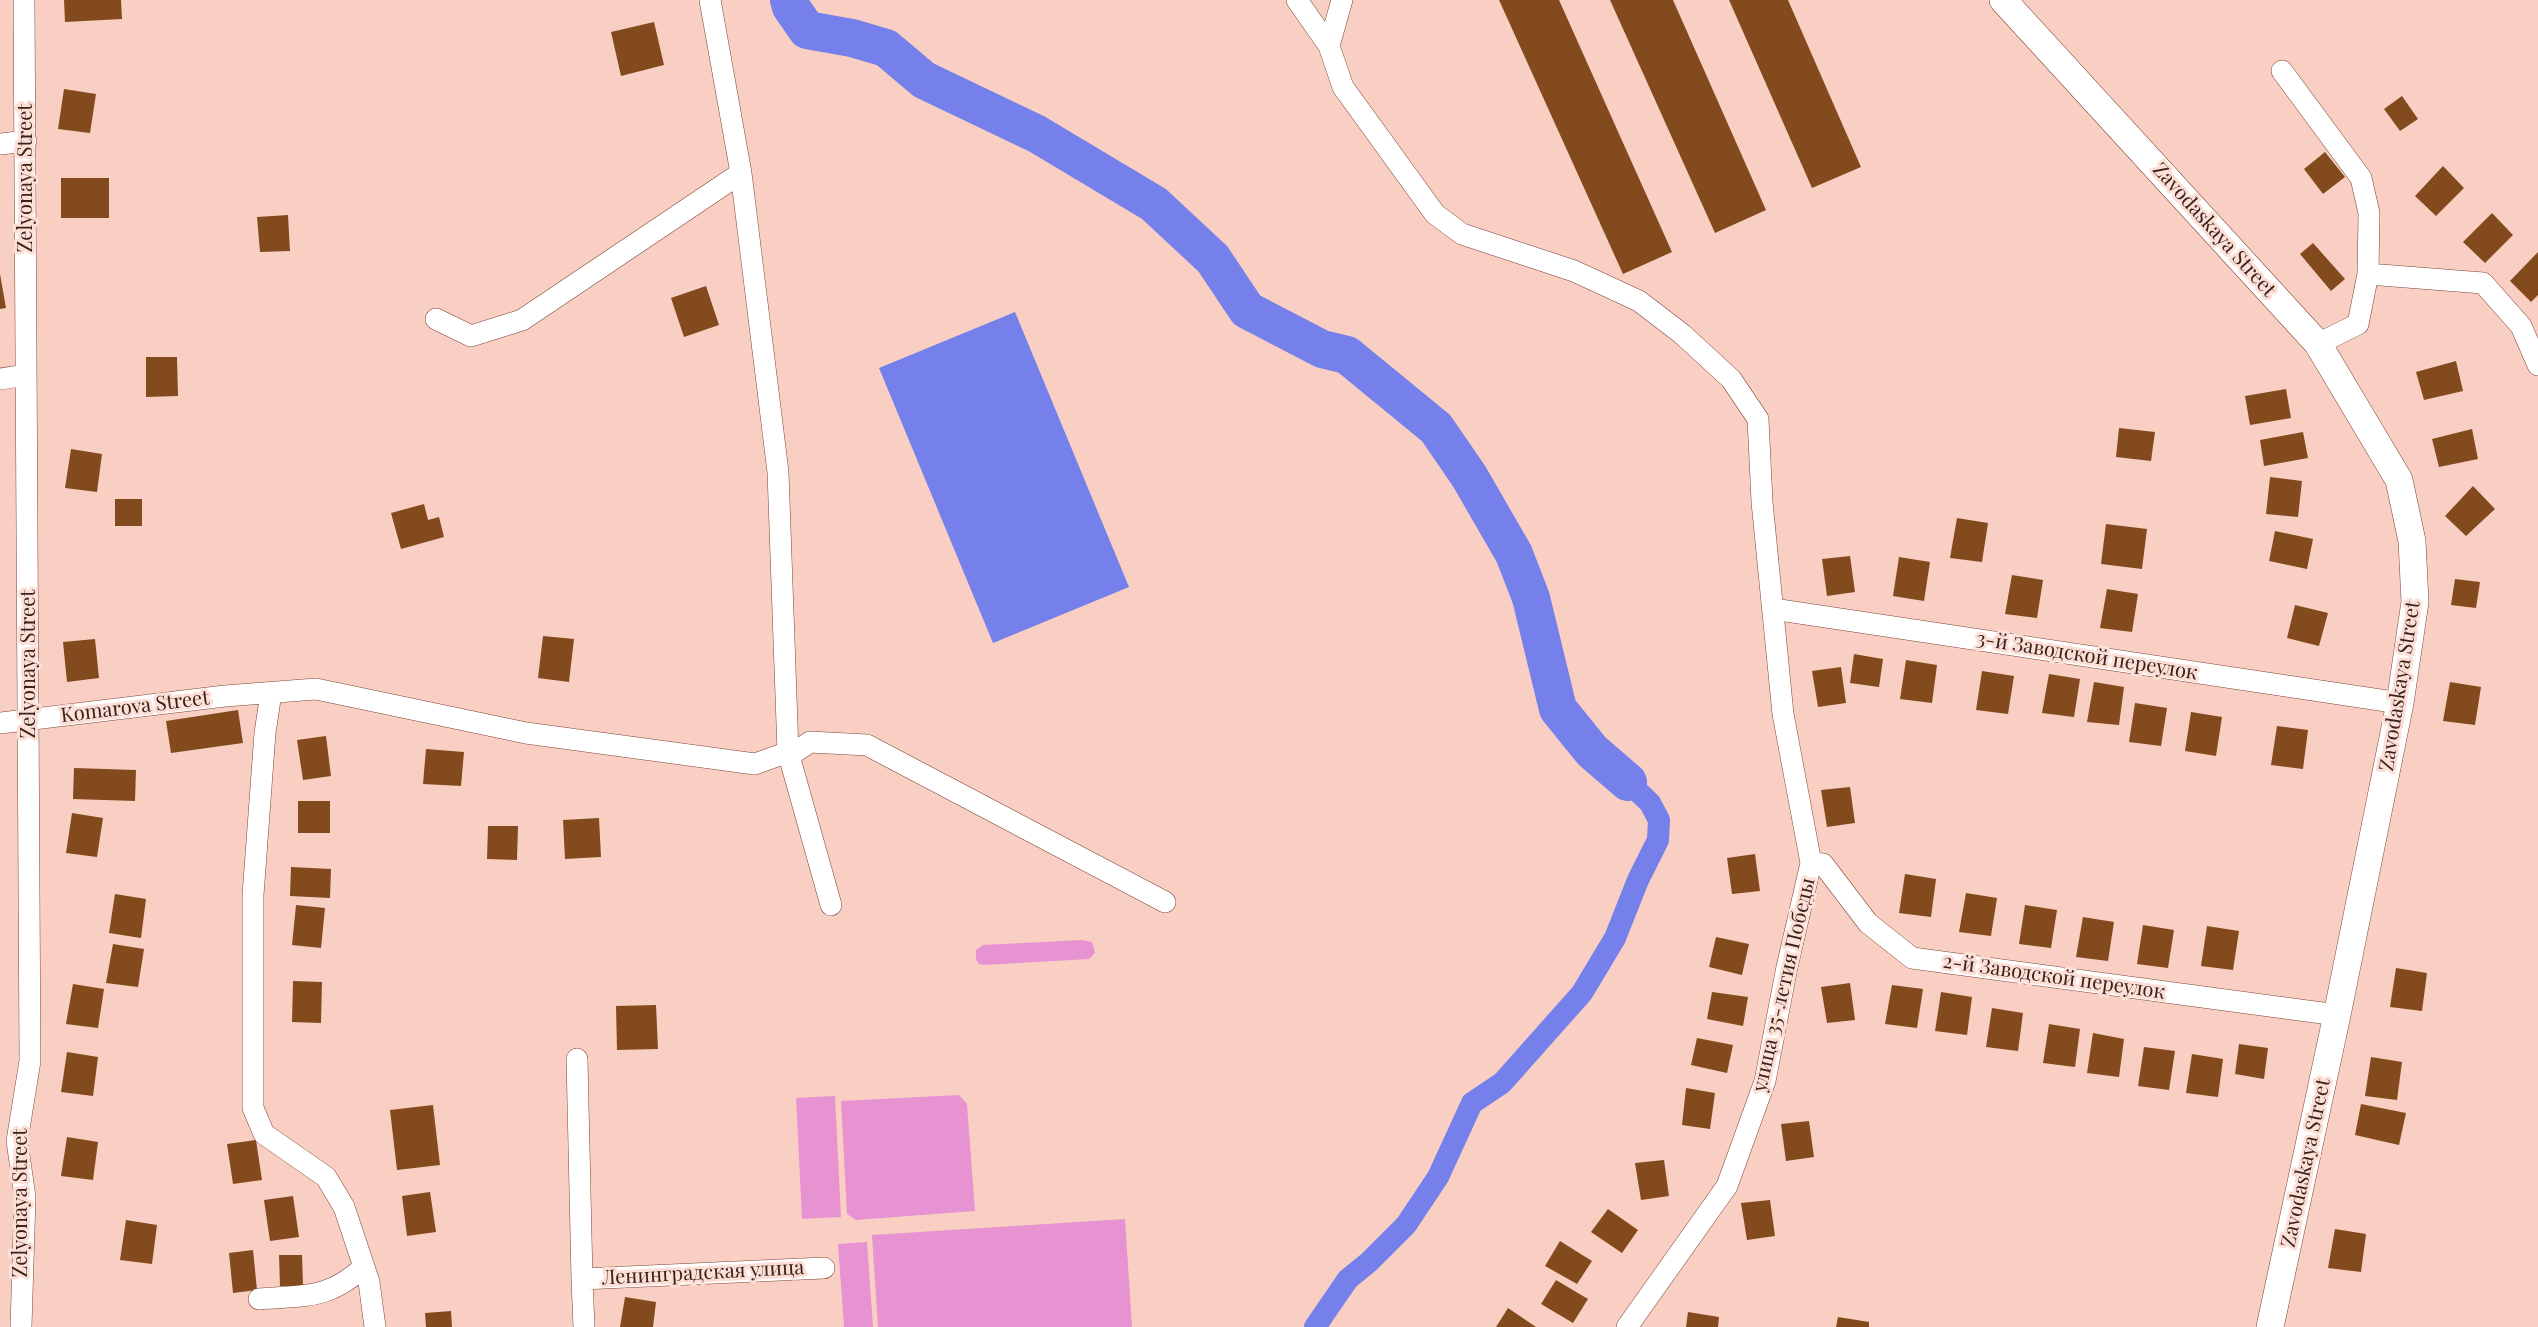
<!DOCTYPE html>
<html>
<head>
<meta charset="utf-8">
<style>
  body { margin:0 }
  canvas { display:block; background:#f9cfc3 }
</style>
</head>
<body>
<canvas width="2538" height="1327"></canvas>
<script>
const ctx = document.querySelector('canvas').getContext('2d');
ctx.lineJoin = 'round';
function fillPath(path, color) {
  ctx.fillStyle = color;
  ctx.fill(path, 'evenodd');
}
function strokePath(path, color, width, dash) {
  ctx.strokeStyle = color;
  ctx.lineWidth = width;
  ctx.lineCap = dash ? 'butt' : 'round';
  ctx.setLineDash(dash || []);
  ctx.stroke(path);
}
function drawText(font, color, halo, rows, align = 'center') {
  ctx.font = font + ' "Playfair Display",serif';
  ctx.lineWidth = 6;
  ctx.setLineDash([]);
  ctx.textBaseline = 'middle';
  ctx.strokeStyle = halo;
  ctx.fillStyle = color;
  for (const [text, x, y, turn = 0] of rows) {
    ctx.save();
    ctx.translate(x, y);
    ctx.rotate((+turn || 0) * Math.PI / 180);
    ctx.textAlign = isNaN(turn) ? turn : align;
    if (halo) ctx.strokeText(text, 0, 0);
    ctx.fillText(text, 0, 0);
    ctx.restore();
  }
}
const green = new Path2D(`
  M 1082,940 L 1092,942 L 1095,953 L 1089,959 L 984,965 L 979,964 L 976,960 L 976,950 L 983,945 Z
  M 959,1095 L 967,1104 L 975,1211 L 856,1220 L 847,1214 L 841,1101 Z
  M 835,1096 L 841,1217 L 802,1219 L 796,1098 Z
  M 1125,1219 L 1132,1327 L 878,1327 L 872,1235 Z
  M 867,1242 L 873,1327 L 844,1327 L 838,1244 Z`);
const water = new Path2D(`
  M 1015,312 L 1129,587 L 993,643 L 879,368 Z`);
const canal = new Path2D(`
  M 1315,1327 L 1348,1279 L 1369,1262 L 1406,1225 L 1438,1177 L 1472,1103 L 1502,1083 L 1582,993 L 1615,938 L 1638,880 L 1658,840 L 1659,820 L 1650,803 L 1628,782`);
const river = new Path2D(`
  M 789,0 L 791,7 L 807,30 L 852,38 L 886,48 L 924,80 L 1037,134 L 1154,204 L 1213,259 L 1247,310 L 1322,349 L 1347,355 L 1436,428 L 1469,476 L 1514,554 L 1531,598 L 1558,709 L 1592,751 L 1628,782`);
const building = new Path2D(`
  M 64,0 L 121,0 L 122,19 L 65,22 Z
  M 1499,0 L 1559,0 L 1672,252 L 1623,274 Z
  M 1610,0 L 1673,0 L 1766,210 L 1715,233 Z
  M 1729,0 L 1788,0 L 1861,167 L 1812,188 Z
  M 654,22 L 664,65 L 621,76 L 611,32 Z
  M 64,89 L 96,94 L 90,133 L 58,129 Z
  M 2402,96 L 2418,119 L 2400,131 L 2384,109 Z
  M 2325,152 L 2345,177 L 2323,194 L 2304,169 Z
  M 2443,166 L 2464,188 L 2436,216 L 2415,196 Z
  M 61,178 L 109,178 L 109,218 L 61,218 Z
  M 2492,213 L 2513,235 L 2485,263 L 2463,242 Z
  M 288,215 L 290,251 L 260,252 L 257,217 Z
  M 2313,243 L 2345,279 L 2331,291 L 2300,254 Z
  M 2538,252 L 2538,295 L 2531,302 L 2510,281 Z
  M 0,274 L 6,308 L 0,309 Z
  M 706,286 L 719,325 L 684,337 L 671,298 Z
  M 146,357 L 177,357 L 178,396 L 146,397 Z
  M 2456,361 L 2463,391 L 2424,400 L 2416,372 Z
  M 2286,389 L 2291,418 L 2250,425 L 2245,396 Z
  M 2119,428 L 2155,432 L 2151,461 L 2116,457 Z
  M 2472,429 L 2478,459 L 2439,467 L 2432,439 Z
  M 2303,432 L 2308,458 L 2264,466 L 2260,440 Z
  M 71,449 L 102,454 L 97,492 L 65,488 Z
  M 2270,477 L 2302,481 L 2298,517 L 2266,514 Z
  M 2473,486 L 2495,509 L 2466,536 L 2445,516 Z
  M 115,499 L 142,499 L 142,526 L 115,526 Z
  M 424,504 L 428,520 L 439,517 L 444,537 L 401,549 L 391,513 Z
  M 1957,518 L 1988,523 L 1982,562 L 1950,558 Z
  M 2106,524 L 2147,529 L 2142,569 L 2101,564 Z
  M 2275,531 L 2313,539 L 2307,569 L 2269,561 Z
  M 1850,556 L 1855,592 L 1827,596 L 1822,559 Z
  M 1899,557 L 1930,562 L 1924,601 L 1893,596 Z
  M 2012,575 L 2043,580 L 2037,618 L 2005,614 Z
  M 2455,579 L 2480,582 L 2476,608 L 2451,605 Z
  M 2107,589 L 2138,594 L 2132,632 L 2100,628 Z
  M 2295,605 L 2328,613 L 2319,646 L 2287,638 Z
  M 543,636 L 574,639 L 569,682 L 538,678 Z
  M 95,639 L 99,678 L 67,682 L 63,642 Z
  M 1854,654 L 1883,659 L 1879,687 L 1850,683 Z
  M 1906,660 L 1937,665 L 1932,703 L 1900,699 Z
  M 1841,667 L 1846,703 L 1818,707 L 1812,671 Z
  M 1982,671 L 2014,676 L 2008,714 L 1976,710 Z
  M 2049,674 L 2080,679 L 2074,717 L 2042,713 Z
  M 2094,682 L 2124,687 L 2119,725 L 2087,722 Z
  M 2450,682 L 2481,687 L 2475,725 L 2443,721 Z
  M 2135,703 L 2167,708 L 2161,746 L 2129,742 Z
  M 238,710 L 243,743 L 171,753 L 166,721 Z
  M 2191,712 L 2222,717 L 2216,756 L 2185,751 Z
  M 2277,726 L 2308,730 L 2303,769 L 2271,765 Z
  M 326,736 L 331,776 L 303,780 L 297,740 Z
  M 426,749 L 464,752 L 461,786 L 423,784 Z
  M 74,768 L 136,770 L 135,801 L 73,799 Z
  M 1850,787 L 1855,823 L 1827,827 L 1821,790 Z
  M 298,801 L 330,801 L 330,833 L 298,833 Z
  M 72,813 L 103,818 L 97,857 L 66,853 Z
  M 599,818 L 601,857 L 565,859 L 563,820 Z
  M 488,826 L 518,826 L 517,860 L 487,859 Z
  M 1755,854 L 1760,891 L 1732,894 L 1727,858 Z
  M 291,867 L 331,869 L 330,898 L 290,896 Z
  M 1905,874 L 1936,879 L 1931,917 L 1899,913 Z
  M 1966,893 L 1997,898 L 1991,936 L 1959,932 Z
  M 115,894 L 146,899 L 141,938 L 109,933 Z
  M 296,905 L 325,908 L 321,948 L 292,945 Z
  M 2025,905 L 2057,910 L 2051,948 L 2019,944 Z
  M 2083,917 L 2114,922 L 2108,961 L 2076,957 Z
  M 2143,925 L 2174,930 L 2168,968 L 2137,964 Z
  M 2207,926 L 2239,931 L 2233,970 L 2201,966 Z
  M 1716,937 L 1749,944 L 1742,975 L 1709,967 Z
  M 113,944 L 144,949 L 138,987 L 106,983 Z
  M 2396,968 L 2427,973 L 2422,1011 L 2390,1007 Z
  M 293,981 L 322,982 L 321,1023 L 292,1022 Z
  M 1850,983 L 1855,1020 L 1827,1023 L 1821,987 Z
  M 73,984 L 104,989 L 98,1028 L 66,1024 Z
  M 1892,985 L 1923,989 L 1917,1028 L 1885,1024 Z
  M 1712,992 L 1748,997 L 1743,1026 L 1707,1019 Z
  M 1941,992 L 1972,997 L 1967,1035 L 1935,1031 Z
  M 656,1005 L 658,1049 L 617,1050 L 616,1006 Z
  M 1992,1008 L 2023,1013 L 2018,1051 L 1986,1047 Z
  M 2049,1024 L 2080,1029 L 2075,1067 L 2043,1063 Z
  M 2093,1033 L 2124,1039 L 2119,1077 L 2087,1073 Z
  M 1697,1038 L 1733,1045 L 1727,1073 L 1691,1065 Z
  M 2239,1044 L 2268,1048 L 2264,1079 L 2235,1074 Z
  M 2144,1047 L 2175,1051 L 2169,1090 L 2138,1086 Z
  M 67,1052 L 98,1057 L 93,1096 L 61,1092 Z
  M 2192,1054 L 2223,1059 L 2218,1097 L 2186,1093 Z
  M 2371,1057 L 2402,1062 L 2397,1100 L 2365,1096 Z
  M 1686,1088 L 1715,1093 L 1710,1129 L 1682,1125 Z
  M 2361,1104 L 2406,1113 L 2399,1145 L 2355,1135 Z
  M 433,1105 L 440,1165 L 397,1170 L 390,1110 Z
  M 1809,1121 L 1814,1157 L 1786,1161 L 1781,1124 Z
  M 67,1137 L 98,1142 L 93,1180 L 61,1176 Z
  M 256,1140 L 262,1180 L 233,1184 L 227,1144 Z
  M 1664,1160 L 1669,1196 L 1641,1200 L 1635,1163 Z
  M 430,1192 L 436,1232 L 407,1236 L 402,1196 Z
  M 293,1196 L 299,1237 L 270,1241 L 264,1200 Z
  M 1770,1200 L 1775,1236 L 1747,1240 L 1741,1203 Z
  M 1608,1209 L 1638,1230 L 1622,1253 L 1591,1232 Z
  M 126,1220 L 157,1225 L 152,1264 L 120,1260 Z
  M 2335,1229 L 2366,1234 L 2361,1272 L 2328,1268 Z
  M 1560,1241 L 1592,1261 L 1577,1284 L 1545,1266 Z
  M 253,1250 L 257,1290 L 233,1293 L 229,1253 Z
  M 279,1255 L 302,1255 L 303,1286 L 280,1286 Z
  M 1556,1280 L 1588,1299 L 1573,1323 L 1541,1304 Z
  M 625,1297 L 656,1302 L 653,1327 L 620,1327 Z
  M 1508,1308 L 1536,1327 L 1496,1327 Z
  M 451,1311 L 452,1327 L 426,1327 L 425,1313 Z
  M 1688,1312 L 1719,1317 L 1718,1327 L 1686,1327 Z
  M 1838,1317 L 1869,1322 L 1869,1327 L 1836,1327 Z`);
const minor = new Path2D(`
  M 710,0 L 741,173 L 778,472 L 788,752 L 831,905
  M 1297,0 L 1329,46
  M 1342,0 L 1329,46 L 1343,87 L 1435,214 L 1462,234 L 1574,271 L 1639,301 L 1682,334 L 1731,379 L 1758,419 L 1762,502 L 1783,714 L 1811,863 L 1787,967 L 1765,1081 L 1727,1186 L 1627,1327
  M 2282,71 L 2361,178 L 2369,213 L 2368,274 L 2358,324 L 2318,344
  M 0,144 L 26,141
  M 2368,274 L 2483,283 L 2521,326 L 2538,365
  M 436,319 L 471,336 L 522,320 L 741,173
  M 0,379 L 26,375
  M 1773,609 L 2400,703
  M 271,693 L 265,733 L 253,895 L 253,1108 L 264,1134 L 326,1177 L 344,1207 L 369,1282 L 375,1327
  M 0,723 L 225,696 L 316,689 L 526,733 L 755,764 L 788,752 L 795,752 L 810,742 L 867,745 L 1165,902
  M 1811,863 L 1823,864 L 1868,923 L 1912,958 L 2337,1015
  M 577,1059 L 582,1279
  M 259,1299 C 306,1295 327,1300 364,1267
  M 21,1327 L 25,1197 L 17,1141 L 30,1061 L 24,0
  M 584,1327 L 582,1279 L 824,1268`);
const major = new Path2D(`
  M 2003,0 L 2318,344 L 2399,480 L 2412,541 L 2415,602 L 2400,703 L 2337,1015 L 2270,1327`);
const streetNames = [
  ["Zelyonaya Street",26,178,-90],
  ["Zavodaskaya Street",2214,230,48],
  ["3-й Заводской переулок",2087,656,9],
  ["Zelyonaya Street",29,664,-90],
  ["Zavodaskaya Street",2400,686,-81],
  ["Komarova Street",135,707,-7],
  ["2-й Заводской переулок",2054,977,8],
  ["улица 35-летия Победы",1784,985,-77],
  ["Zavodaskaya Street",2306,1163,-78],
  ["Zelyonaya Street",21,1203,-90],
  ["Ленинградская улица",703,1273,-3]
];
fillPath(green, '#e793d2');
fillPath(water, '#7580eb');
strokePath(canal, '#7580eb', 22);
strokePath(river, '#7580eb', 38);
fillPath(building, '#834b1d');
strokePath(minor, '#7e4434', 22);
strokePath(major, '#7e4434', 28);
strokePath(minor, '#fff', 21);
strokePath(major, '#fff', 27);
drawText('20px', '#3a2119', '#fce0d7', streetNames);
</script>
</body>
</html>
